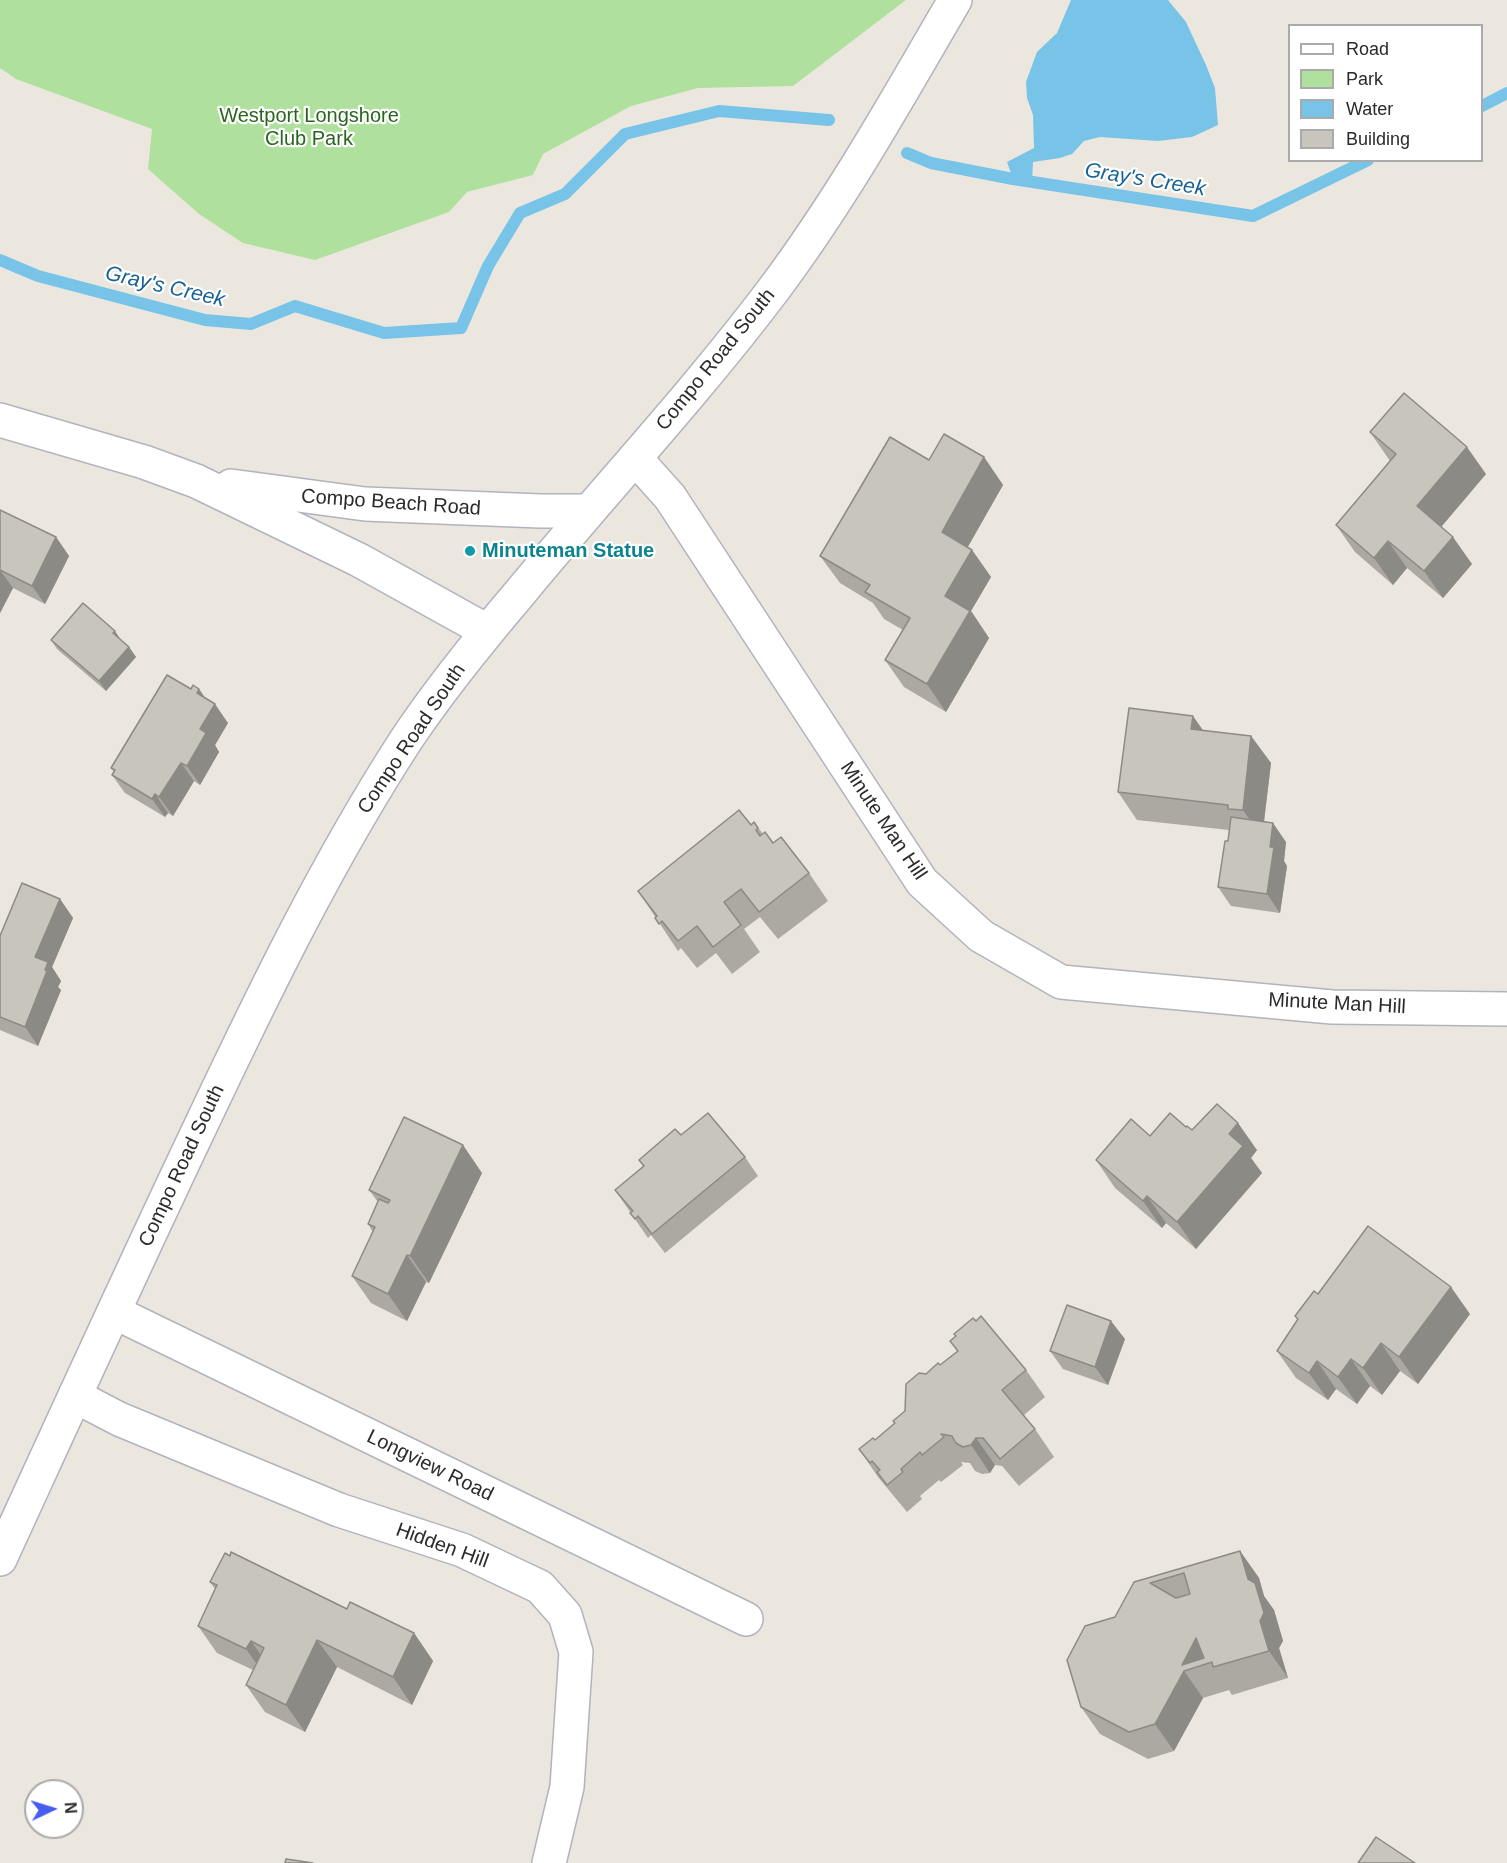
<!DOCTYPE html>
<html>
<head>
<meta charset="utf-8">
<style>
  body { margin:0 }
  #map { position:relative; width:1507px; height:1863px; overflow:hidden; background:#ece7de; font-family:Helvetica,sans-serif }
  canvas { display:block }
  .legend { position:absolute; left:1288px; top:24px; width:195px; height:138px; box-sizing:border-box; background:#fff; border:2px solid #aaa; margin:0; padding:8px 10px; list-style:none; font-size:18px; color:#2b2b2b }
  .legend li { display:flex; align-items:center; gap:12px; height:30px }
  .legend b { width:30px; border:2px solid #aaa }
  .north { position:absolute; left:24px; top:1779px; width:60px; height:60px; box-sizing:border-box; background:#fff; border:2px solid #aaa; border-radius:50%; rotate:86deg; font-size:16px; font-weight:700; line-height:24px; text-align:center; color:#2b2b2b }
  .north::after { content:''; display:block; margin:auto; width:21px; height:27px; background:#475df0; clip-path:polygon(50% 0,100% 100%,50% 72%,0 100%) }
</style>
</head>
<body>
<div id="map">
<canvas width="1507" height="1863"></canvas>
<ul class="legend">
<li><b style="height:8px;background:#fff"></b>Road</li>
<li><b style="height:16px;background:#b0e09d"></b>Park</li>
<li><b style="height:16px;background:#77c4e8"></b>Water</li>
<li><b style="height:16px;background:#c8c5bc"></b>Building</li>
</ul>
<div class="north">N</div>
</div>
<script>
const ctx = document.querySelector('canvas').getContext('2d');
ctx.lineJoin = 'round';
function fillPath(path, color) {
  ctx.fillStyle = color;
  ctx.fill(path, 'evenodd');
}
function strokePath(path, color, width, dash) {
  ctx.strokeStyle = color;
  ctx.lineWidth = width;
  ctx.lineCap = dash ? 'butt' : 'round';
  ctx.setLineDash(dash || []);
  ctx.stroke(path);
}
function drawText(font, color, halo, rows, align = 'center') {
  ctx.font = font + ' Helvetica,sans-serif';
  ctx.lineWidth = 4.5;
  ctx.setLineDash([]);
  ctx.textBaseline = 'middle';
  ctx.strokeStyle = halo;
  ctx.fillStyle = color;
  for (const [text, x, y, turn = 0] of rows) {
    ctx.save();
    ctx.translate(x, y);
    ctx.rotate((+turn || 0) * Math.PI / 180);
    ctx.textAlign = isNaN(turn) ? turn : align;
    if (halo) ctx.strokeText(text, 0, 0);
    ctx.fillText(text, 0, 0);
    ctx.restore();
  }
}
const green = new Path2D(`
  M 0,0 L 906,0 L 793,86 L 698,88 L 631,106 L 543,154 L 533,175 L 467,192 L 449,212 L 315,260 L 243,243 L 199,214 L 148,169 L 152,129 L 16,79 L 0,68 Z`);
const water = new Path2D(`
  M 1071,0 L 1168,0 L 1186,22 L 1206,65 L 1215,88 L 1218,125 L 1192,137 L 1158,141 L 1100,137 L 1084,141 L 1072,154 L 1060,158 L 1033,162 L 1032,182 L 1013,179 L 1007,162 L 1034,148 L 1033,115 L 1027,98 L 1026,82 L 1037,52 L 1057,33 Z`);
const stream = new Path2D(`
  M 1482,106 L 1507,93
  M 907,153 L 931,163 L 1013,179 L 1253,216 L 1368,160
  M 0,260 L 38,276 L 205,320 L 251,324 L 295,306 L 384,333 L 461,328 L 488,266 L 520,213 L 565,194 L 625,134 L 719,111 L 829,120`);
const minor = new Path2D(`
  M 0,420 L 144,462 L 196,481 L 359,560 L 487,631
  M 635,458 L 670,497 L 922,882 L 981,936 L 1061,982 L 1332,1007 L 1507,1009
  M 231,486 L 365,504 L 540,511 L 587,511
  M 114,1312 L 746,1619
  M 75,1396 L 119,1419 L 339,1510 L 462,1550 L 540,1587 L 565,1615 L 576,1652 L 567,1787 L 549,1863`);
const tertiary = new Path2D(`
  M 0,1559 C 67,1413 133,1268 202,1123 C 264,992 327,862 406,740 C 440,689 479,641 519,594 C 603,492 694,395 774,289 C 842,198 898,98 955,0`);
const wall = new Path2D(`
  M 1370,432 L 1486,474 L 1441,527 L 1472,564 L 1443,598 L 1407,568 L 1393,585 L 1355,552 L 1336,525 L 1390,461 Z
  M 984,457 L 1003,485 L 967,548 L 972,550 L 991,577 L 971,611 L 989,638 L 946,712 L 904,687 L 885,660 L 903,630 L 884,619 L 873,603 L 840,583 L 820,556 L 929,460 Z
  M 0,510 L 56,537 L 69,556 L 45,604 L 13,588 L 0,613 Z
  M 51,640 L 121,640 L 129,647 L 136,657 L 106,691 L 57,649 Z
  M 191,689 L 199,689 L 205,698 L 228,723 L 215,745 L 219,752 L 200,785 L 194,781 L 173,816 L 168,813 L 165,817 L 125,793 L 112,775 L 114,772 L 111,768 Z
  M 1203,731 L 1251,736 L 1271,763 L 1264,822 L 1286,842 L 1284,861 L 1287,866 L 1280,913 L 1231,906 L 1218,887 L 1228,841 L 1229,830 L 1137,820 L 1118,792 Z
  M 754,822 L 763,834 L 809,873 L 828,901 L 778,939 L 760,917 L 744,929 L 760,952 L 732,974 L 716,953 L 697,968 L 681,948 L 678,951 L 638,891 L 751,825 Z
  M 60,899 L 73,918 L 52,967 L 61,981 L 58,987 L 61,990 L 38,1046 L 0,1030 L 0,936 Z
  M 1186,1127 L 1257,1150 L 1251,1158 L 1262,1173 L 1196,1249 L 1166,1223 L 1162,1228 L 1115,1188 L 1096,1160 L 1150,1136 Z
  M 681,1135 L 745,1157 L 758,1176 L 665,1253 L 651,1235 L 648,1238 L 615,1190 L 643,1166 L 639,1160 Z
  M 482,1173 L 429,1283 L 426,1282 L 407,1321 L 371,1303 L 352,1276 L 373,1232 L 368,1224 L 378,1202 L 369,1190 Z
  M 1318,1294 L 1470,1314 L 1418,1384 L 1400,1371 L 1382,1395 L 1370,1386 L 1357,1404 L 1336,1389 L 1328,1400 L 1296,1378 L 1277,1351 L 1298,1320 L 1295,1316 Z
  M 1125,1339 L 1108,1385 L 1063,1369 L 1050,1351 Z
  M 950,1341 L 1026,1370 L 1045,1397 L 1024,1415 L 1035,1429 L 1054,1457 L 1019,1486 L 1002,1466 L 995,1465 L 990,1473 L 982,1474 L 975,1471 L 970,1463 L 961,1462 L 963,1465 L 941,1482 L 939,1480 L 920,1496 L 922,1499 L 907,1512 L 878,1477 L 859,1449 L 875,1440 L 895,1423 L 905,1411 L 926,1374 L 940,1365 L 957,1351 Z
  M 1240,1551 L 1259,1578 L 1264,1596 L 1274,1610 L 1283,1641 L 1279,1648 L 1288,1678 L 1232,1695 L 1229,1690 L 1203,1698 L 1174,1751 L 1148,1759 L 1100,1734 L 1081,1707 L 1134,1582 Z
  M 210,1582 L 347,1609 L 414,1633 L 433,1661 L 412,1705 L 337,1667 L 305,1732 L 265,1712 L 246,1685 L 253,1670 L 217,1653 L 198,1626 L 215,1589 Z`);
const shadedWall = new Path2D(`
  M 1467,447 L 1486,474 L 1436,533 L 1417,506 Z
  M 984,457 L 1003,485 L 961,559 L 942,532 Z
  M 56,537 L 69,556 L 45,604 L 32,586 Z
  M 1453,537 L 1472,564 L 1443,598 L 1424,571 Z
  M 1388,541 L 1407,568 L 1393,585 L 1374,558 Z
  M 972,550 L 991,577 L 971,611 L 989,638 L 946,712 L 927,684 L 945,596 Z
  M 0,570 L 13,588 L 0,613 Z
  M 115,631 L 121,640 L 113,633 Z
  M 129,647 L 136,657 L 106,691 L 99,681 Z
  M 199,689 L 212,708 L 197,693 Z
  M 215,704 L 228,723 L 215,745 L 219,752 L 200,785 L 187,766 L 200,729 Z
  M 1193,716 L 1212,743 L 1191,729 Z
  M 1251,736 L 1271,763 L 1262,838 L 1243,810 Z
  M 181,763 L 194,781 L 173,816 L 159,797 Z
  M 155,794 L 168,813 L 165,817 L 152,799 Z
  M 1273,823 L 1286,842 L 1284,861 L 1287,866 L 1280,913 L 1267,894 L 1270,847 Z
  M 60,899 L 73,918 L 52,967 L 61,981 L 58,987 L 61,990 L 38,1046 L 25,1027 L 35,957 Z
  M 1238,1123 L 1257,1150 L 1251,1158 L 1262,1173 L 1196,1249 L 1177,1222 L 1229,1134 Z
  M 463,1145 L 482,1173 L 429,1283 L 410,1256 Z
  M 1147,1196 L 1166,1223 L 1162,1228 L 1143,1201 Z
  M 407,1255 L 426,1282 L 407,1321 L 388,1294 Z
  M 1451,1287 L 1470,1314 L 1418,1384 L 1399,1357 Z
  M 1111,1321 L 1125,1339 L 1108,1385 L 1095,1367 Z
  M 1381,1343 L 1400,1371 L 1382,1395 L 1363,1368 Z
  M 1351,1359 L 1370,1386 L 1357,1404 L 1338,1377 Z
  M 1317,1361 L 1336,1389 L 1328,1400 L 1309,1373 Z
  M 976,1438 L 995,1465 L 990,1473 L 971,1445 Z
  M 1240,1551 L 1259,1578 L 1264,1596 L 1274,1610 L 1283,1641 L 1279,1648 L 1288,1678 L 1269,1651 Z
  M 414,1633 L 433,1661 L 412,1705 L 393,1677 Z
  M 1196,1638 L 1212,1662 L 1182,1665 Z
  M 317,1640 L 337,1667 L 305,1732 L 286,1705 Z
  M 251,1641 L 270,1668 L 266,1677 L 246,1649 Z
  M 1184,1671 L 1203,1698 L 1174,1751 L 1155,1724 Z`);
const building = new Path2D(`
  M 1404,393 L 1467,447 L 1417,506 L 1453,537 L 1424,571 L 1388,541 L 1374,558 L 1336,525 L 1396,454 L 1370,432 Z
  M 944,434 L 984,457 L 942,532 L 972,550 L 945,596 L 970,611 L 927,684 L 885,660 L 910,618 L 865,592 L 870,585 L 820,556 L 890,437 L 929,460 Z
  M 0,510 L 56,537 L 32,586 L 0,570 Z
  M 83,603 L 115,631 L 113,633 L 129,647 L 99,681 L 51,640 Z
  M 167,675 L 191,689 L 193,685 L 199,689 L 197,693 L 215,704 L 200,729 L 206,733 L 187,766 L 181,763 L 159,797 L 155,794 L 152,799 L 112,775 L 115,770 L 111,768 Z
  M 1129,708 L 1193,716 L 1191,729 L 1251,736 L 1243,810 L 1228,809 L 1228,805 L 1118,792 Z
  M 739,810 L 751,825 L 754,822 L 758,828 L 756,830 L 760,836 L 765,832 L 773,843 L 781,837 L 809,873 L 759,912 L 741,889 L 724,902 L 741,925 L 713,947 L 697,926 L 678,941 L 662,921 L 659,924 L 655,918 L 657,916 L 638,891 Z
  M 1231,817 L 1273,823 L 1270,847 L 1274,847 L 1267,894 L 1218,887 L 1225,841 L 1228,841 Z
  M 22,883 L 60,899 L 35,957 L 48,962 L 45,970 L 47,971 L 25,1027 L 0,1017 L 0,936 Z
  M 1217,1104 L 1238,1123 L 1229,1134 L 1243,1146 L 1177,1222 L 1147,1196 L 1143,1201 L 1096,1160 L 1131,1119 L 1150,1136 L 1170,1113 L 1186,1127 L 1187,1126 L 1192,1130 Z
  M 708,1113 L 745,1157 L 652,1234 L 638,1216 L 635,1219 L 630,1213 L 633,1211 L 615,1190 L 644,1166 L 639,1160 L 675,1129 L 681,1135 Z
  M 404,1117 L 463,1145 L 410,1256 L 407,1255 L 388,1294 L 352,1276 L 375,1227 L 368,1224 L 379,1199 L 388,1203 L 390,1200 L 369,1190 Z
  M 1368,1226 L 1451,1287 L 1399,1357 L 1381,1343 L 1363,1368 L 1351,1359 L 1338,1377 L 1317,1361 L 1309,1373 L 1277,1351 L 1298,1319 L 1295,1316 L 1314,1291 L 1318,1294 Z
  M 1067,1305 L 1111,1321 L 1095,1367 L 1050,1351 Z
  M 981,1316 L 1026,1370 L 1002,1390 L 1035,1429 L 1000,1459 L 983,1438 L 976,1438 L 971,1445 L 963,1447 L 956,1443 L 952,1436 L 941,1434 L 944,1437 L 922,1455 L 920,1452 L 901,1469 L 903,1472 L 887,1485 L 877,1472 L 880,1470 L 872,1461 L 870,1463 L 859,1449 L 873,1438 L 875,1440 L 895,1423 L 893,1421 L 905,1411 L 906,1384 L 919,1373 L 926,1374 L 938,1363 L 940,1365 L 958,1351 L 950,1341 L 956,1336 L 954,1334 L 973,1318 L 976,1321 Z
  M 1240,1551 L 1248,1579 L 1255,1583 L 1264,1613 L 1260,1621 L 1269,1651 L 1213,1667 L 1212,1662 L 1184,1671 L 1155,1724 L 1129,1732 L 1081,1707 L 1067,1660 L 1085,1626 L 1115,1617 L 1134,1582 ZM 1184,1573 L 1190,1594 L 1176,1598 L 1150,1583 ZM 1196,1638 L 1204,1658 L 1182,1665 Z
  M 231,1552 L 347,1609 L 350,1602 L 414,1633 L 393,1677 L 317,1640 L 286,1705 L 246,1685 L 264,1648 L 251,1641 L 246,1649 L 198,1626 L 217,1585 L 210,1582 L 225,1553 L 230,1556 Z
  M 1376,1837 L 1415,1863 L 1358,1863 Z
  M 286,1859 L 313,1863 L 285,1863 Z`);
const markers = [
  [470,551,6,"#0f9aa8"]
];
const parkNames = [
  ["Westport Longshore",309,116],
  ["Club Park",309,139]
];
const streetNames = [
  ["Compo Road South",716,360,-51],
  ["Compo Beach Road",391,503,4],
  ["Compo Road South",412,739,-56],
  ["Minute Man Hill",883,821,56],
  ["Minute Man Hill",1337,1004,3],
  ["Compo Road South",182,1166,-65],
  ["Longview Road",430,1466,26],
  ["Hidden Hill",442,1546,20]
];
const cultureNames = [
  ["Minuteman Statue",482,551]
];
const waterNames = [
  ["Gray's Creek",1145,180,9],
  ["Gray's Creek",165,287,13]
];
fillPath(green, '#b0e09d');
fillPath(water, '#77c4e8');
strokePath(stream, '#77c4e8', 12);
strokePath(minor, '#b1b3be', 36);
strokePath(tertiary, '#b1b3be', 36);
strokePath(minor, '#fff', 33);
strokePath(tertiary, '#fff', 33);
fillPath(wall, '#aca9a2');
fillPath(shadedWall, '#8c8a84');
fillPath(building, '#c8c5bc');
strokePath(building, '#8c8a84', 1.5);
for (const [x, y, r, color] of markers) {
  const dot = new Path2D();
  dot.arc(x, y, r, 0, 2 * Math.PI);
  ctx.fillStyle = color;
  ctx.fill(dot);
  strokePath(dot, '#fff', 2);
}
drawText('20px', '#29651e', '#fff', parkNames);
drawText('20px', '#2b2b2b', '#fff', streetNames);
drawText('bold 20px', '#0d838f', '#fff', cultureNames, 'left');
drawText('italic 21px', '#156295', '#fff', waterNames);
</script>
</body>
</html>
